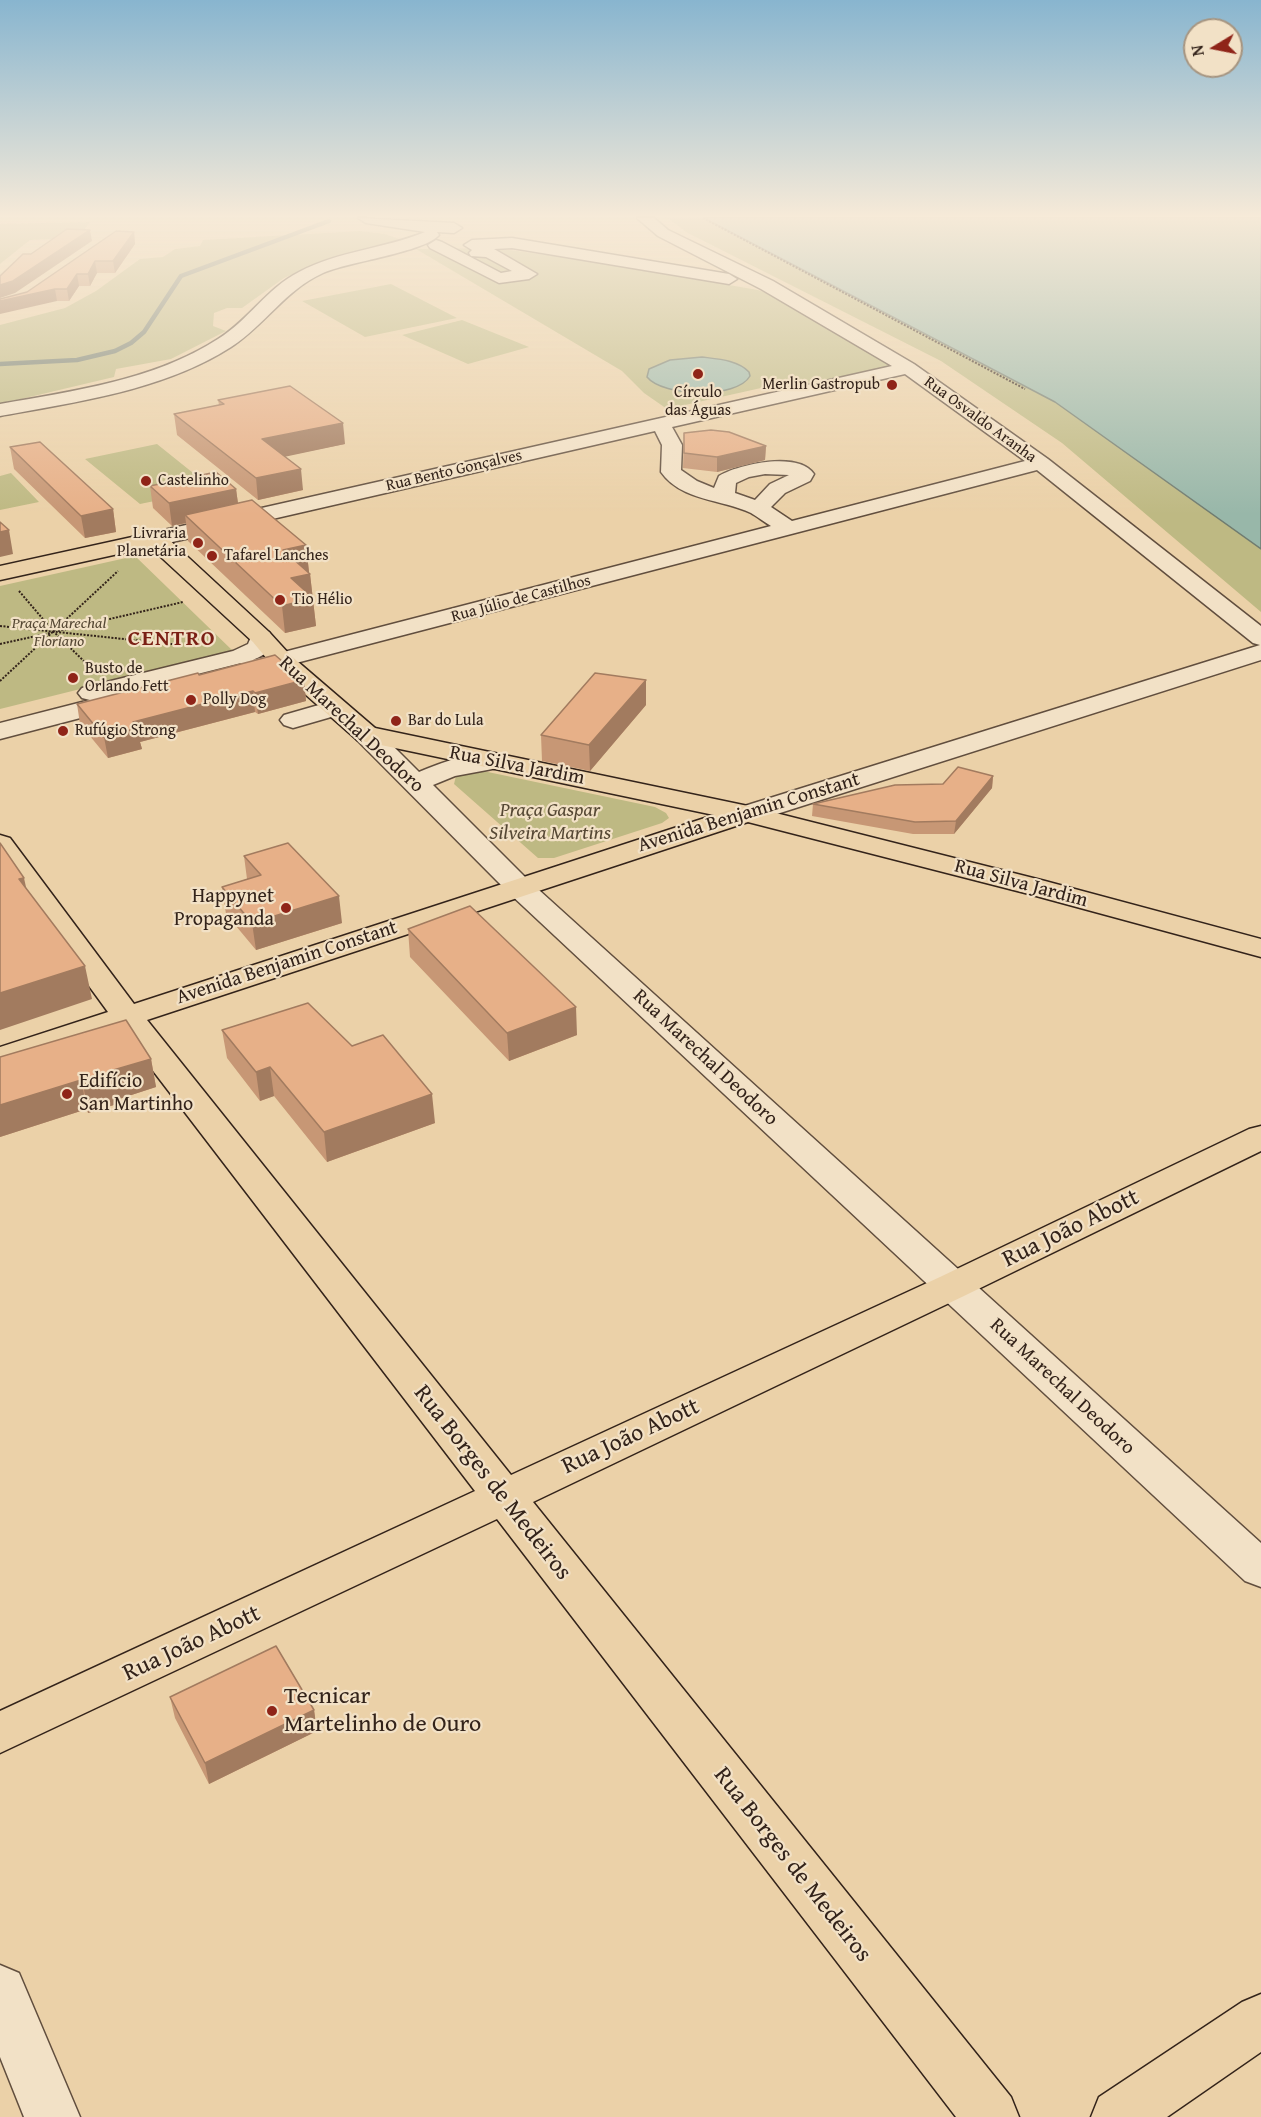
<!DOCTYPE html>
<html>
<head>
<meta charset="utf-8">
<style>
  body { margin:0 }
  #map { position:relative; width:1261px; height:2117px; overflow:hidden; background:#ebd1a8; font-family:"Gentium Book Plus",serif }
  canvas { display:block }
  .north { position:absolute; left:1183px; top:18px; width:60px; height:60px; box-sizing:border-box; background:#f2e1c6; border:2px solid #a69581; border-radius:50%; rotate:260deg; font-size:16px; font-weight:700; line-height:24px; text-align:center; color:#33231a }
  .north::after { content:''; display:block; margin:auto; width:21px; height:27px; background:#8f2418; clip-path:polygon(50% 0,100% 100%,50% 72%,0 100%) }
</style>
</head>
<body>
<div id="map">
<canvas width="1261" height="2117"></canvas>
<div class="north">N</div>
</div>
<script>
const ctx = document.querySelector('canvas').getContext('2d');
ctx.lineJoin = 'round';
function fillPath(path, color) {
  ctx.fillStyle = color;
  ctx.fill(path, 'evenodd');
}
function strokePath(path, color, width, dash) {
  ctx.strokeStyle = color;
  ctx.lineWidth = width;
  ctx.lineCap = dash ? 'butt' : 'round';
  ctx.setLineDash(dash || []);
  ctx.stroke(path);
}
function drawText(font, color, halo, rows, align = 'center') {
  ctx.font = font + ' "Gentium Book Plus",serif';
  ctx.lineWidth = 4.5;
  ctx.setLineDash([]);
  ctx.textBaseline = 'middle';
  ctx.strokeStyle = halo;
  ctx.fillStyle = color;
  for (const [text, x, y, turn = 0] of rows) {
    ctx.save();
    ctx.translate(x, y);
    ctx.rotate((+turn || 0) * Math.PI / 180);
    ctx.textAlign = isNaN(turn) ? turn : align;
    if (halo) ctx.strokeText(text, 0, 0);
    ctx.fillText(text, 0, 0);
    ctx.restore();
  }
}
const green = new Path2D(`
  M 668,218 L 704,218 L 1056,402 L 1261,549 L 1261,612 L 1062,443 L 941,361 L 686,232 Z
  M 90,222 L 78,238 L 30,240 L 0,264 L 0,224 Z
  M 360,231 L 385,234 L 405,241 L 316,264 L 284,278 L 242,308 L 227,308 L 214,313 L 213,326 L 226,331 L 171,359 L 116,369 L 114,377 L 0,404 L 0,325 L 65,308 L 96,291 L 140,259 L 163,257 L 175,249 L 200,246 L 203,240 Z
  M 495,248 L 578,259 L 758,290 L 776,296 L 891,363 L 891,366 L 789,389 L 770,386 L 667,409 L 644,393 L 622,371 L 416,249 Z
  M 391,284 L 457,318 L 365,337 L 302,301 Z
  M 462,320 L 529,347 L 468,364 L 402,335 Z
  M 157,444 L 213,489 L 140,504 L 85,459 Z
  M 11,473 L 39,502 L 0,510 L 0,476 Z
  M 135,556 L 233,651 L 0,709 L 0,586 Z
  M 483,771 L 655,807 L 666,813 L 669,818 L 662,823 L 554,858 L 538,858 L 454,784 L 456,776 L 465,772 Z`);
const water = new Path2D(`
  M 704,218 L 1261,218 L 1261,549 L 1055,402 Z
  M 702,357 C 718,359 738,360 749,372 L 750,376 C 737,399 663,397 647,377 L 649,369 L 670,360 Z`);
const stream = new Path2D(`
  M 0,364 L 77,360 L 115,351 L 131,343 L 144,332 L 181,276 L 329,221`);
const path = new Path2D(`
  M 703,218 L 1025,389
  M 19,591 L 54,632 L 92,669
  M 0,626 L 181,645
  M 58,631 L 183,602
  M 0,644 L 50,633
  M 0,681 L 118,571`);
const minor = new Path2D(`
  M 358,218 L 454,223 L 462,228 L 454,233 L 437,232 L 439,235 C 425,252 347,262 323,273 C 285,290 265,325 231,347 C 164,390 77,402 0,416 L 0,404 C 73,391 155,380 218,339 C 248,321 267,288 299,272 C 338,251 384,249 425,232 L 366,223 Z
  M 637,218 L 654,218 L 668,230 L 773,281 L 914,364 L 1048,459 L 1261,626 L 1261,660 L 758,820 L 748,822 L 738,820 L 734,814 L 738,808 L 1260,645 L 1253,643 L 1037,470 L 250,675 L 241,673 L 238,668 L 241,663 L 122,693 L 130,695 L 134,700 L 130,705 L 0,739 L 0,723 L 90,700 L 82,698 L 78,693 L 82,688 L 233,651 L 248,644 L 253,632 L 261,630 L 269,632 C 280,647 266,654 253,660 L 771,526 C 764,522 758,517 751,513 C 722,499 681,501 661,472 L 662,445 L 655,431 L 155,546 L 147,544 L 144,539 L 147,534 L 155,532 L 892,366 L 761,289 L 658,236 ZM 905,374 L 1025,461 L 792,521 L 771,507 L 785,493 L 810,481 L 814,474 C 798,451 739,464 719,476 L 714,488 L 697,481 L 681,470 L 682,445 L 672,427 ZM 765,474 L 789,475 L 770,484 L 755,500 L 735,493 L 736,483 L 749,477 Z
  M 512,238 L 729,274 L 737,279 L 729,284 L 512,248 L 494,249 L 537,274 L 529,279 L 499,283 L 430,248 L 428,245 L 436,240 L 442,242 L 501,273 L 512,271 L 486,257 L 471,256 L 469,253 L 472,250 L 464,245 L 472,240 Z
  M 336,700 L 345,703 L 349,708 L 345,713 L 293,728 L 284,725 L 280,720 L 284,715 Z
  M 366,726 L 375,728 L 419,772 C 442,762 474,750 498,756 L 502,762 L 498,768 L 455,776 L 433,785 L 529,881 L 1261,1543 L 1261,1587 L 1245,1581 L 509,893 L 357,740 L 353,734 L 357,728 Z
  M 0,1965 L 19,1973 L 80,2117 L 24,2117 L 0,2057 Z`);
const major = new Path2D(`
  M 155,532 L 163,534 L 269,632 L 290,655 L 375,728 L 748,806 L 1045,881 L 1261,939 L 1261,957 L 1025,893 L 748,822 L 147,1020 L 511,1475 L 940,1277 L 1249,1129 L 1261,1126 L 1261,1151 L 966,1295 L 533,1502 L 1011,2097 L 1019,2117 L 956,2117 L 497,1519 L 0,1753 L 0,1711 L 475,1491 L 121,1029 L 0,1068 L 0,1047 L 108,1012 L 0,864 L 0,835 L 10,838 L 134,1004 L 714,815 L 357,740 L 272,665 L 253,642 L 150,547 L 0,580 L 0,566 Z
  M 1261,1994 L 1261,2052 L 1167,2117 L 1091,2117 L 1099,2097 L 1242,2002 Z`);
const wall = new Path2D(`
  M 134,232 L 135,244 L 115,273 L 97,273 L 90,286 L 79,286 L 69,301 L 57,301 L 27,292 Z
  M 218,400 L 345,444 L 285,456 L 303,490 L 258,500 L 177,435 L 174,414 L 219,405 Z
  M 684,433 L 766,446 L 765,460 L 717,472 L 683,468 Z
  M 10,447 L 113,509 L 116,532 L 85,538 L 14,469 Z
  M 150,486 L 236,489 L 238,503 L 306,545 L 309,572 L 308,572 L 310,574 L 316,626 L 285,633 L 188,541 L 186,523 L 172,526 L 153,508 Z
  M 199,675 L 304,680 L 306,701 L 258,714 L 255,712 L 140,742 L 142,749 L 108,758 L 80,724 L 77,704 Z
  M 646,705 L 590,771 L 542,761 L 541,735 Z
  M 993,776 L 992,788 L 954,834 L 913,834 L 812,816 L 813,804 Z
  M 244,856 L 342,923 L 256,950 L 226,914 L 222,887 L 247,879 Z
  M 408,929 L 577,1035 L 509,1061 L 410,957 Z
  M 222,1030 L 352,1046 L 435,1123 L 327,1162 L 274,1096 L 260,1101 L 227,1058 Z
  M 0,1057 L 151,1059 L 156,1087 L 116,1100 L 117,1104 L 88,1113 L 87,1109 L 0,1137 Z
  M 170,1697 L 314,1710 L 317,1731 L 209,1784 L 175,1718 Z`);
const shadedWall = new Path2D(`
  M 90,230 L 92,241 L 15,293 L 0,298 L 0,285 Z
  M 134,232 L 135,244 L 115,273 L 113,261 Z
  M 95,261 L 97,273 L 90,286 L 88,274 Z
  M 77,274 L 79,286 L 69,301 L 67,289 Z
  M 55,289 L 57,301 L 0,314 L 0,301 Z
  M 343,423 L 345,444 L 265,461 L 262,439 Z
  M 766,446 L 765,460 L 717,472 L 717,457 Z
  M 301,469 L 303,490 L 258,500 L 256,478 Z
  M 236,489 L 239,511 L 185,515 L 186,523 L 172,526 L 169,503 Z
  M 113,509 L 116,532 L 85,538 L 81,516 Z
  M 9,530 L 13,554 L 0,557 L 0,532 Z
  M 306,545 L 309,572 L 286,577 L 283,550 Z
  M 310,574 L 316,626 L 285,633 L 282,606 L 291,578 Z
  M 304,680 L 306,701 L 258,714 L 255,693 Z
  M 646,680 L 646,705 L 590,771 L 589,745 Z
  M 253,691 L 255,712 L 140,742 L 142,749 L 108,758 L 104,737 L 133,722 Z
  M 993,776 L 992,788 L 954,834 L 956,821 Z
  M 24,878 L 31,910 L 19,879 Z
  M 339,896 L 342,923 L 256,950 L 252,923 Z
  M 85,966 L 92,999 L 0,1030 L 0,993 Z
  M 576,1007 L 577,1035 L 509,1061 L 507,1033 Z
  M 151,1059 L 156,1087 L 116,1100 L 117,1104 L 88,1113 L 83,1084 L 110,1071 Z
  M 270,1067 L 274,1096 L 260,1101 L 256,1072 Z
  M 81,1080 L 87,1109 L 0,1137 L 0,1105 Z
  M 432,1094 L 435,1123 L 327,1162 L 324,1132 Z
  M 314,1710 L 317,1731 L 209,1784 L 205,1763 Z`);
const building = new Path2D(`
  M 67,229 L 90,230 L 13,281 L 0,285 L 0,276 L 23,254 L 31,254 Z
  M 116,231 L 134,232 L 113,261 L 95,261 L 88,274 L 77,274 L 67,289 L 55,289 L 0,301 L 0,299 L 27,292 Z
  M 290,386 L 343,423 L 262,439 L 301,469 L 256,478 L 174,414 L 224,404 L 218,400 Z
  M 711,430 L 729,432 L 766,446 L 717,457 L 684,453 L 684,433 Z
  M 40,442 L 113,509 L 81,516 L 10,447 Z
  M 216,472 L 236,489 L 169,503 L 150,486 Z
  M 252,500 L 306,545 L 283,550 L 310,574 L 291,578 L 313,598 L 282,606 L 185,515 Z
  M 0,522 L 9,530 L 0,532 Z
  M 275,655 L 304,680 L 255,693 L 253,691 L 133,722 L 138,728 L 104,737 L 77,704 L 198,673 L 199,675 Z
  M 595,673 L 646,680 L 589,745 L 541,735 Z
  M 958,767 L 993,776 L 956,821 L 915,822 L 813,804 L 895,785 L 943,784 Z
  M 0,843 L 24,878 L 19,879 L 85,966 L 0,993 Z
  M 288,843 L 339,896 L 252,923 L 222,887 L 261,875 L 244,856 Z
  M 470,906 L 576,1007 L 507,1033 L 408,929 Z
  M 308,1003 L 352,1046 L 383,1035 L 432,1094 L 324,1132 L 270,1067 L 256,1072 L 222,1030 Z
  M 126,1020 L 151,1059 L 110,1071 L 112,1075 L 83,1084 L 81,1080 L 0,1105 L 0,1057 Z
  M 276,1646 L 314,1710 L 205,1763 L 170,1697 Z`);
const markers = [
  [698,374,6,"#8f2418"],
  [892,385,6,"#8f2418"],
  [146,481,6,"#8f2418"],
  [198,543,6,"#8f2418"],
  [212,556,6,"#8f2418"],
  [280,600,6,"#8f2418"],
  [73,678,6,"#8f2418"],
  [191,700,6,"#8f2418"],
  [396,721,6,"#8f2418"],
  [63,731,6,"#8f2418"],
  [286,908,6,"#8f2418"],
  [67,1094,6,"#8f2418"],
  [272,1711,6,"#8f2418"]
];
const farPoinames = [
  ["Merlin Gastropub",880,385,"right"],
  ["Círculo",698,393,"center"],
  ["das Águas",698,411,"center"],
  ["Castelinho",158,481],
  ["Livraria",186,534,"right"],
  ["Planetária",186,552,"right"],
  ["Tafarel Lanches",224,556],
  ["Tio Hélio",292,600],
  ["Busto de",85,669],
  ["Orlando Fett",85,687],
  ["Polly Dog",203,700],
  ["Bar do Lula",408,721],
  ["Rufúgio Strong",75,731]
];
const farStreetnames = [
  ["Rua Osvaldo Aranha",980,420,36],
  ["Rua Bento Gonçalves",454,471,-13],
  ["Rua Júlio de Castilhos",521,599,-15]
];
const farParknames = [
  ["Praça Marechal",59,624],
  ["Floriano",59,642]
];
const streetNames = [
  ["Rua Marechal Deodoro",351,725,43],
  ["Rua Silva Jardim",517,766,11],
  ["Avenida Benjamin Constant",749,813,-17],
  ["Rua Silva Jardim",1021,884,15],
  ["Avenida Benjamin Constant",287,963,-18],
  ["Rua Marechal Deodoro",705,1058,43],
  ["Rua Marechal Deodoro",1062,1387,43]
];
const parkNames = [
  ["Praça Gaspar",550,811],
  ["Silveira Martins",550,834]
];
const poiNames = [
  ["Happynet",274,897],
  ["Propaganda",274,920],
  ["Edifício",79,1082,"left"],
  ["San Martinho",79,1105,"left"]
];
const farDistrictnames = [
  ["CENTRO",172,639]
];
const nearStreetnames = [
  ["Rua João Abott",1071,1229,-26],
  ["Rua João Abott",631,1437,-25],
  ["Rua Borges de Medeiros",492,1483,52],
  ["Rua João Abott",192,1644,-25],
  ["Rua Borges de Medeiros",792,1865,52]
];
const nearPoinames = [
  ["Tecnicar",284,1697],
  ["Martelinho de Ouro",284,1725]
];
fillPath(green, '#beb983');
fillPath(water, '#98b7a9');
strokePath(water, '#707c70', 1.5);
strokePath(stream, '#707c70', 4.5);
strokePath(minor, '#614e3e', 3);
strokePath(major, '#33231a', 3);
strokePath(path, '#33231a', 2, [2, 1.5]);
fillPath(minor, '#f2e1c6');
fillPath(major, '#ebd1a8');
fillPath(wall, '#c79775');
fillPath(shadedWall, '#a27b5f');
fillPath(building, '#e7b088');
strokePath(building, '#a27b5f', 1.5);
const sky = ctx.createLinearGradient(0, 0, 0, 514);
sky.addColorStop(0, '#88b5cf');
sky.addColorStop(0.42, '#f6ead8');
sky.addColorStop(1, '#f6ead800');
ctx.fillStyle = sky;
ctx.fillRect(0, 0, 1261, 514);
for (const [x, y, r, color] of markers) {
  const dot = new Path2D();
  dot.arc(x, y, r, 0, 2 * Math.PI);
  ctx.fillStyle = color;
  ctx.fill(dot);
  strokePath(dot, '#f2e1c6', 2);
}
drawText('16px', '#33231a', '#f2e1c6', farPoinames, 'left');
drawText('16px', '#33231a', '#f2e1c6', farStreetnames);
drawText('italic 16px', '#564834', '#f2e1c6', farParknames);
drawText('20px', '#33231a', '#f2e1c6', streetNames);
drawText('italic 20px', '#564834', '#f2e1c6', parkNames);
drawText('20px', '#33231a', '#f2e1c6', poiNames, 'right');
ctx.letterSpacing = '1.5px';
drawText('bold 22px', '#7a1f14', '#f2e1c6', farDistrictnames);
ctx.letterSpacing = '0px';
drawText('24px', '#33231a', '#f2e1c6', nearStreetnames);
drawText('24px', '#33231a', '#f2e1c6', nearPoinames, 'left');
</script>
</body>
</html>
